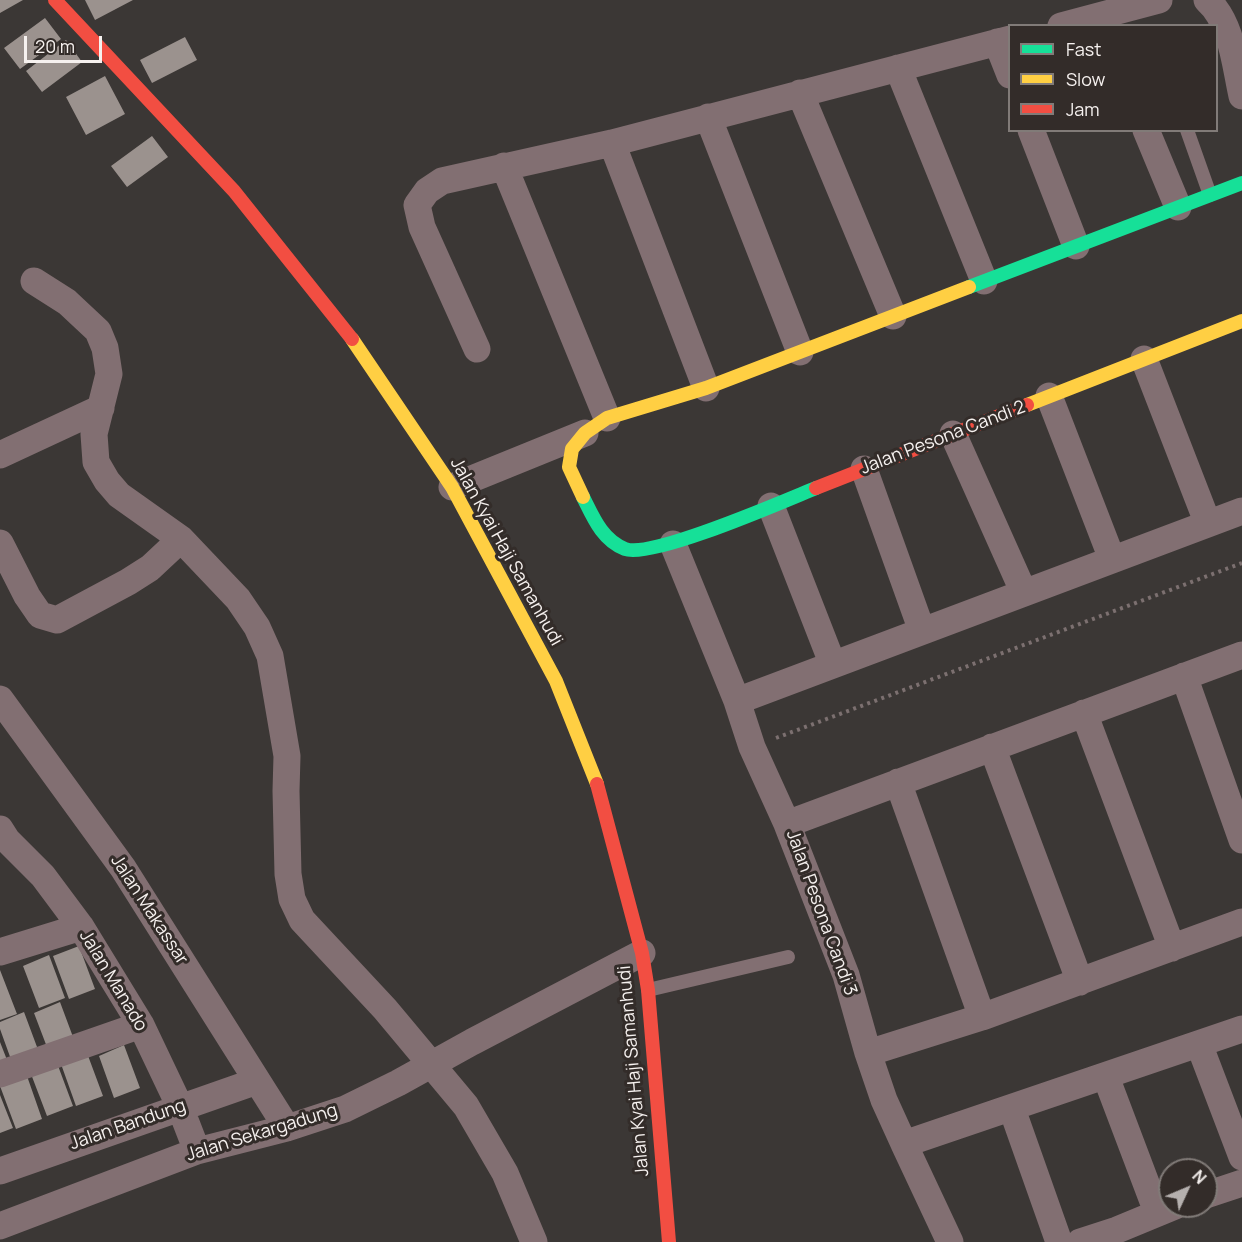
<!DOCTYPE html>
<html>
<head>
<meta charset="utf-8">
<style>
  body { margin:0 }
  #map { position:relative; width:1242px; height:1242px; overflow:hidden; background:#3b3735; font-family:Manrope,sans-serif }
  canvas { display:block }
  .legend { position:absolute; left:1008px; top:24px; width:210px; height:108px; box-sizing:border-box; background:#332c29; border:2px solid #817b78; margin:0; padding:8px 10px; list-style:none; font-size:18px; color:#f6f1ef }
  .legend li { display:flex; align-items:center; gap:12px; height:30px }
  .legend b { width:30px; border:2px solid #817b78 }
  .north { position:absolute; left:1158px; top:1158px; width:60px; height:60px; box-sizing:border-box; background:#332c29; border:2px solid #817b78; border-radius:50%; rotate:46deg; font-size:16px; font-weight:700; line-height:24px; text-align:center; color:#f6f1ef }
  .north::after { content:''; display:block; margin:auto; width:21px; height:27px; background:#b5b0ae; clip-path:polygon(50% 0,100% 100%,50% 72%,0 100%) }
  .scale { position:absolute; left:24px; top:36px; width:78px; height:27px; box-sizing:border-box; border:3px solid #f6f1ef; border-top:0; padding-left:8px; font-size:18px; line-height:21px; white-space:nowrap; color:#f6f1ef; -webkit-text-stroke:4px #332c29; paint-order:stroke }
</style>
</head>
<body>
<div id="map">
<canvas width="1242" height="1242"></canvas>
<ul class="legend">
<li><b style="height:8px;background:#16e098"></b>Fast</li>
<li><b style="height:8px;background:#ffcf43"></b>Slow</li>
<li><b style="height:8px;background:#f24e42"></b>Jam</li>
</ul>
<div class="north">N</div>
<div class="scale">20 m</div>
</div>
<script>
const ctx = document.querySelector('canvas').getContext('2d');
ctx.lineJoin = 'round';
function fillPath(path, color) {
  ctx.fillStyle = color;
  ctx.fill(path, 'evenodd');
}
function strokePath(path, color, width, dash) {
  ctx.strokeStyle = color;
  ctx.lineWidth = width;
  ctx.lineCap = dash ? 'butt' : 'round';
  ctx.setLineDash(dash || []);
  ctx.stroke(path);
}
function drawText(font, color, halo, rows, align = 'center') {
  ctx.font = font + ' Manrope,sans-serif';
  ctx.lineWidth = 6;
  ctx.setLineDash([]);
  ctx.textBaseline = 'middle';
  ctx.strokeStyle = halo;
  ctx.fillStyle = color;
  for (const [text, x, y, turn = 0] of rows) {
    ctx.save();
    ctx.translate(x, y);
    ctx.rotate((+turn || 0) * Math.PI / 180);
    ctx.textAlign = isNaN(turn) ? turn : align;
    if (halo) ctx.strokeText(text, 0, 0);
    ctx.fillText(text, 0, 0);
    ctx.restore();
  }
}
const building = new Path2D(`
  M 0,0 L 23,0 L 0,13 Z
  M 85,0 L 133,0 L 95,20 Z
  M 45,18 L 61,39 L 20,69 L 4,48 Z
  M 185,37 L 197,60 L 152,83 L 140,60 Z
  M 66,40 L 82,62 L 42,92 L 26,71 Z
  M 105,76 L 125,114 L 86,135 L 66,97 Z
  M 152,136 L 168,157 L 127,187 L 111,166 Z
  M 79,946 L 95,989 L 69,999 L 53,956 Z
  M 49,955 L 65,998 L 39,1008 L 23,966 Z
  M 0,970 L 17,1014 L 0,1020 Z
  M 60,1002 L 76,1045 L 50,1055 L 34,1013 Z
  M 24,1012 L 40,1055 L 13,1065 L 0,1029 L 0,1022 Z
  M 0,1042 L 9,1065 L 0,1069 Z
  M 124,1045 L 140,1088 L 114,1098 L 99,1056 Z
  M 87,1053 L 103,1096 L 76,1106 L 61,1064 Z
  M 57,1063 L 73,1106 L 47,1116 L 31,1074 Z
  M 27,1076 L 42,1119 L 16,1129 L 0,1086 Z
  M 0,1095 L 13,1128 L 0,1133 Z`);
const path = new Path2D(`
  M 776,738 L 1242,563`);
const lane = new Path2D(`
  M 1187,130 L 1210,195
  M 648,990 L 788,957`);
const street = new Path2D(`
  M 1207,0 C 1232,22 1235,65 1242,96
  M 1061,26 L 1159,0
  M 997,42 L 1010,75
  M 898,68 L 984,281
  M 800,93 L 893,316
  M 708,117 L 800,352
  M 1031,130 L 1076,246
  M 1146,130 L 1178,207
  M 612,143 L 706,388
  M 504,166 L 607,418
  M 34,281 L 67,302 L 98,331 L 105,348 L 109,374 L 94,434 L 96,462 L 107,481 L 119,495 L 181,539 L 238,599 L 257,627 L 270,656 L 287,756 L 286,791 L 288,874 L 292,899 L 302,920 L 385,1009 L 466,1106 L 505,1173 L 534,1242
  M 477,349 L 422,227 L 417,205 L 427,191 L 442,181 L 612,143 L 1010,39
  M 1144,359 L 1208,524
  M 1049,396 L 1112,559
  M 953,434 L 1024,593
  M 0,455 L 101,408
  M 864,469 L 922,631
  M 452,487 L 585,433
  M 771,506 L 833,665
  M 0,543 L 27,596 L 40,615 L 57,620 L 128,582 L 150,568 L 181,539
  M 673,544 L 737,701 L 752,747 L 787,824 L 846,975 L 868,1053 L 982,1017 L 1242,922
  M 1184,676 L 1242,840
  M 0,699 L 123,868 L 287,1128
  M 737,701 L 1242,511
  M 1084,713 L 1172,948
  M 992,747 L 1080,982
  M 898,782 L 982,1017
  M 787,824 L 1242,655
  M 0,829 L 7,840 L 43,876 L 81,927 L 141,1025 L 180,1107 L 197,1151
  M 0,952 L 81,927
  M 1199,1044 L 1242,1157
  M 868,1053 L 884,1100 L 904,1144 L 1242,1029
  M 0,1074 L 141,1025
  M 1106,1077 L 1157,1212
  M 1012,1109 L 1059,1242
  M 904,1144 L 950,1242
  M 0,1171 L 257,1081
  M 1206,1195 L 1242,1183
  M 0,1226 L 197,1151 L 287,1128 L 345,1109 L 398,1083 L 472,1042 L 642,953
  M 1080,1242 L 1117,1230 L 1175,1206`);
const fast = new Path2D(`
  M 969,287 L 1242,183
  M 583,497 C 593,517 602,540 625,549 C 652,559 784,501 816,488`);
const slow = new Path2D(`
  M 352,339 L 452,487 L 556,681 L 597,784
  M 1027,405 L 1242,321
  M 583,497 L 569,467 L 572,449 L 585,433 L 607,418 L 706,388 L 969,287`);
const jam = new Path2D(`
  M 55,0 L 234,191 L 352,339
  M 816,488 L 1027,405
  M 597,784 L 642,953 L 648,990 L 669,1242`);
const streetNames = [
  ["Jalan Pesona Candi 2",943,438,-21],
  ["Jalan Kyai Haji Samanhudi",506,552,61],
  ["Jalan Makassar",149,910,57],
  ["Jalan Pesona Candi 3",821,913,70],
  ["Jalan Manado",113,981,59],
  ["Jalan Kyai Haji Samanhudi",634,1071,-95],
  ["Jalan Bandung",128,1125,-19],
  ["Jalan Sekargadung",262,1133,-17]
];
fillPath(building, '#9b928e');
strokePath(path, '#7c7070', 4, [3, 4.5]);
strokePath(lane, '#826f72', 14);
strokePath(street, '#826f72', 27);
strokePath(fast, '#16e098', 14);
strokePath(slow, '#ffcf43', 14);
strokePath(jam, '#f24e42', 14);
drawText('18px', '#f6f1ef', '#332c29', streetNames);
</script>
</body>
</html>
